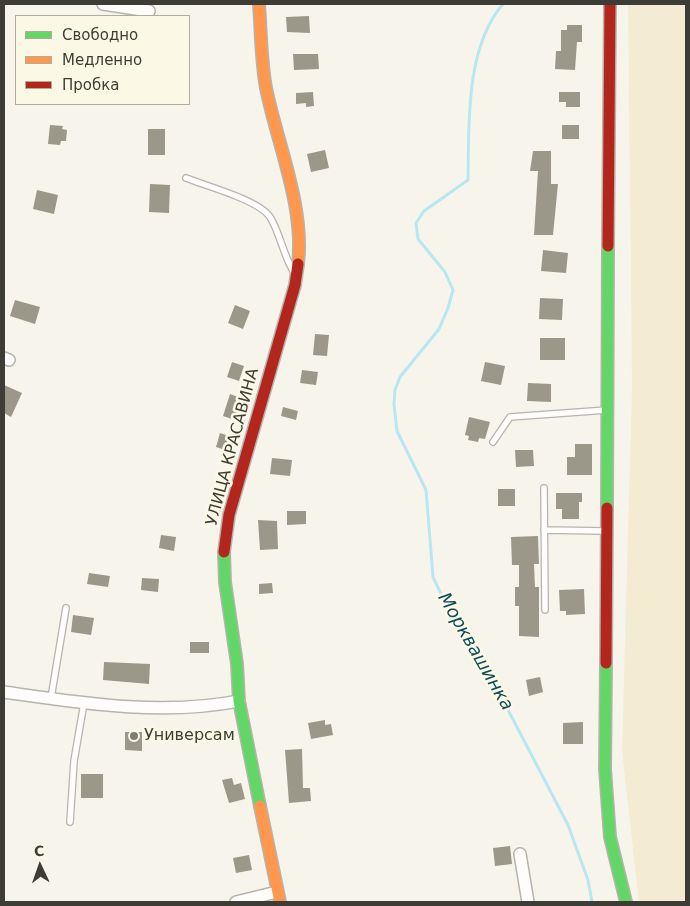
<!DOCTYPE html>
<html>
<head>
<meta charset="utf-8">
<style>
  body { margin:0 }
  #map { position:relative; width:690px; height:906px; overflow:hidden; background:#f7f4eb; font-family:"DejaVu Sans",sans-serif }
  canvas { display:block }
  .frame { position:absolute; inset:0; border:5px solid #3e3d35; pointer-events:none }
  .legend { position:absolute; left:15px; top:15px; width:175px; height:90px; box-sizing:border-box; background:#fcf8e6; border:1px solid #b0ad9f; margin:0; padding:6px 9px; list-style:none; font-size:15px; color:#3e3d35 }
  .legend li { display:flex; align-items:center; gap:10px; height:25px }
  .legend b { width:25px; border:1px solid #b0ad9f }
  .north { position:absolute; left:15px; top:841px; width:50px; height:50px; -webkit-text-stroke:4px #fcf8e6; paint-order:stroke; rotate:357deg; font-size:14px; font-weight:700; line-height:20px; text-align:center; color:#3e3d35 }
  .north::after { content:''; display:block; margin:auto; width:18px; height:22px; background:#3e3d35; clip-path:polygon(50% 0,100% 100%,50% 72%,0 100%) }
</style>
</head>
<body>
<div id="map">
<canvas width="690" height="906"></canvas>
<div class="frame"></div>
<ul class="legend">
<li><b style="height:6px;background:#63d668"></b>Свободно</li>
<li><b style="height:6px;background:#ff974d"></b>Медленно</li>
<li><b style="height:6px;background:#b3261e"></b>Пробка</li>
</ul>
<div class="north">С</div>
</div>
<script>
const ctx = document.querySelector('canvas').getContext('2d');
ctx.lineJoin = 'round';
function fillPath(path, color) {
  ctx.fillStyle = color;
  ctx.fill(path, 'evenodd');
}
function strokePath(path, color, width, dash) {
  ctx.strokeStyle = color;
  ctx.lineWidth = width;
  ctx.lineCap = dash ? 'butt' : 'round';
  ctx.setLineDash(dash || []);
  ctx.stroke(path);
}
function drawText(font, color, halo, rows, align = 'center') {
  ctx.font = font + ' "DejaVu Sans",sans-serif';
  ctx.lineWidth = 5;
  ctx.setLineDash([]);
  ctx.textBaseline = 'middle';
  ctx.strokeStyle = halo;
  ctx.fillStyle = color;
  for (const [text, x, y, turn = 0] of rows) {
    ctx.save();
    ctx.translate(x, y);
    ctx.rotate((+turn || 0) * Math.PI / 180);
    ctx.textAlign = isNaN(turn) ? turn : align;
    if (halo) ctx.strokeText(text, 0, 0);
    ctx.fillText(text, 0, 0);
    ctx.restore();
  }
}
const green = new Path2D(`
  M 628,4 L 686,4 L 686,902 L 639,902 L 622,751 L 632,387 Z`);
const stream = new Path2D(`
  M 503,4 C 465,48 469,125 468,180 L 424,211 L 416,223 L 418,239 L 445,272 L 453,290 L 448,308 L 439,329 L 400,377 L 395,390 L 394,404 L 397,431 L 426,490 L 433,577 L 461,636 L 506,706 L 568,825 L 588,880 L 592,902`);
const building = new Path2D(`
  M 309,16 L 310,33 L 287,32 L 286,17 Z
  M 567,25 L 582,25 L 582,42 L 577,42 L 575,70 L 555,69 L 556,51 L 561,51 L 561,30 L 567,30 Z
  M 293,54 L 318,54 L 319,69 L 294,70 Z
  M 313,92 L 314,106 L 306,107 L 306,103 L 296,104 L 296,93 Z
  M 559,92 L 580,92 L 580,107 L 566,107 L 566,102 L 559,102 Z
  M 50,125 L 63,126 L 62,129 L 67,130 L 66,141 L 61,141 L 60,145 L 48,144 Z
  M 562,125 L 579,125 L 579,139 L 562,139 Z
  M 148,129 L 165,129 L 165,155 L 148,155 Z
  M 325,150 L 329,168 L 311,172 L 307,154 Z
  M 533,151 L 551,151 L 551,184 L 558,184 L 553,235 L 534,235 L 538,171 L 530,171 Z
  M 150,184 L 170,185 L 169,213 L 149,212 Z
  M 37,190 L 58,195 L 54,214 L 33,209 Z
  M 543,250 L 568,253 L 566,273 L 541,271 Z
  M 540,298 L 563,299 L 562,320 L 539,319 Z
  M 15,300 L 40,307 L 35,324 L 10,316 Z
  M 235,305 L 250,311 L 243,329 L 228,323 Z
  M 315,334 L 329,335 L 327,356 L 313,355 Z
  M 540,338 L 565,338 L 565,360 L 540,360 Z
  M 232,362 L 244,366 L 239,381 L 227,377 Z
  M 485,362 L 505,366 L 501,385 L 481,381 Z
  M 302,370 L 318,372 L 316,385 L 300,383 Z
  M 528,383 L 551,384 L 551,402 L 527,401 Z
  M 4,385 L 22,393 L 11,417 L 4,413 Z
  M 230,394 L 241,398 L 238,409 L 242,411 L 238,421 L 223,416 Z
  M 283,407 L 298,411 L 296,420 L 281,416 Z
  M 469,417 L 490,422 L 485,439 L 479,438 L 478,442 L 468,440 L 469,436 L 465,435 Z
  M 220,433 L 229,436 L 228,441 L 234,442 L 231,452 L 216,447 Z
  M 575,444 L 592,444 L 592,475 L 567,475 L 567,457 L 575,457 Z
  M 515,450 L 533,450 L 534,466 L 516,467 Z
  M 272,458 L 292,460 L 290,476 L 270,474 Z
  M 498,489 L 515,489 L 515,506 L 498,506 Z
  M 556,493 L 582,493 L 582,502 L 579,502 L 579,519 L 562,519 L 562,509 L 556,509 Z
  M 210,497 L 223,500 L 220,512 L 207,508 Z
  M 287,511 L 306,511 L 306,524 L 287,525 Z
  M 258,520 L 277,521 L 278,549 L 260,550 Z
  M 161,535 L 176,537 L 174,551 L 159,548 Z
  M 538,536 L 539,564 L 534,564 L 535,587 L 539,587 L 539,637 L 519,636 L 519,606 L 515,606 L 515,587 L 519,587 L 519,565 L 512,565 L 511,537 Z
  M 89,573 L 110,576 L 108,587 L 87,584 Z
  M 142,578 L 159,579 L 158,592 L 141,590 Z
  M 272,583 L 273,593 L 259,594 L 259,584 Z
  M 584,589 L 585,614 L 566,615 L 566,611 L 560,611 L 559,590 Z
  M 73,615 L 94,618 L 91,635 L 71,632 Z
  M 190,642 L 209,642 L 209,653 L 190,653 Z
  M 104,662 L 150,664 L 149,684 L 103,680 Z
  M 540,677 L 543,692 L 529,696 L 526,680 Z
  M 325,720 L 325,725 L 331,724 L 333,735 L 311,739 L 308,723 Z
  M 583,722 L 583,744 L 563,744 L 563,723 Z
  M 125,732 L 142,732 L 142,751 L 125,750 Z
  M 302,749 L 303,788 L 310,788 L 311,801 L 289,803 L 285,750 Z
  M 81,774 L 103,774 L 103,798 L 81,798 Z
  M 232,778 L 234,785 L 241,783 L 245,799 L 229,803 L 222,780 Z
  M 510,846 L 512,864 L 495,866 L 493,848 Z
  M 249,855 L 252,870 L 236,873 L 233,858 Z`);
const lane = new Path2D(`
  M 186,178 C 206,186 259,200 270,217 C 280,233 283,254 293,271
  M 493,442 L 510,417 L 607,410
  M 544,488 L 545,610
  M 544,530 L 605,531
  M 51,698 L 66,608
  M 70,822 L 74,761 L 84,703`);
const street = new Path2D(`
  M 103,4 L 149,11
  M 4,358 L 9,360
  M 4,692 C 82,703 161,716 239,701
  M 520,854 L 528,902
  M 236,902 L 277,892`);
const fast = new Path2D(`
  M 607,508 L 608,246
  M 224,552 L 225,582 L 237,664 L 239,701 L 260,806
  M 606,663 L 605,769 L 610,837 L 626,902`);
const slow = new Path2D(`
  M 259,4 C 261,31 261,61 266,88 C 277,143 305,207 298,264
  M 260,806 L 280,902`);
const jam = new Path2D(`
  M 608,246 L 610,4
  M 224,552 L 229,515 L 295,285 L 298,264
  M 606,663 L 607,508`);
const markers = [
  [134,736,5,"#7f7d75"]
];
const streetNames = [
  ["УЛИЦА КРАСАВИНА",233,447,-75]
];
const poiNames = [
  ["Универсам",144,736]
];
const waterNames = [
  ["Морквашинка",475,652,60]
];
fillPath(green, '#f3ecd3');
strokePath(stream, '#b6e7f3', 3);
fillPath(building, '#9c9889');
strokePath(lane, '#b6b4ad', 8);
strokePath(street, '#b6b4ad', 14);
strokePath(fast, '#b6b4ad', 14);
strokePath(slow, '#b6b4ad', 14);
strokePath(jam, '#b6b4ad', 14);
strokePath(lane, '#fefdfc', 5.5);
strokePath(street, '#fefdfc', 11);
strokePath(fast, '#63d668', 11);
strokePath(slow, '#ff974d', 11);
strokePath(jam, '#b3261e', 11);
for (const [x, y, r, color] of markers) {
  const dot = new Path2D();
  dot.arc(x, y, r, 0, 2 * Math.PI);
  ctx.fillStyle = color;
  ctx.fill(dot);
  strokePath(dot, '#fcf8e6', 2);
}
drawText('16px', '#3e3d35', '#fcf8e6', streetNames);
drawText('16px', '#3e3d35', '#fcf8e6', poiNames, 'left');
drawText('italic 18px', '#0d4d5b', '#fcf8e6', waterNames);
</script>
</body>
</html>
